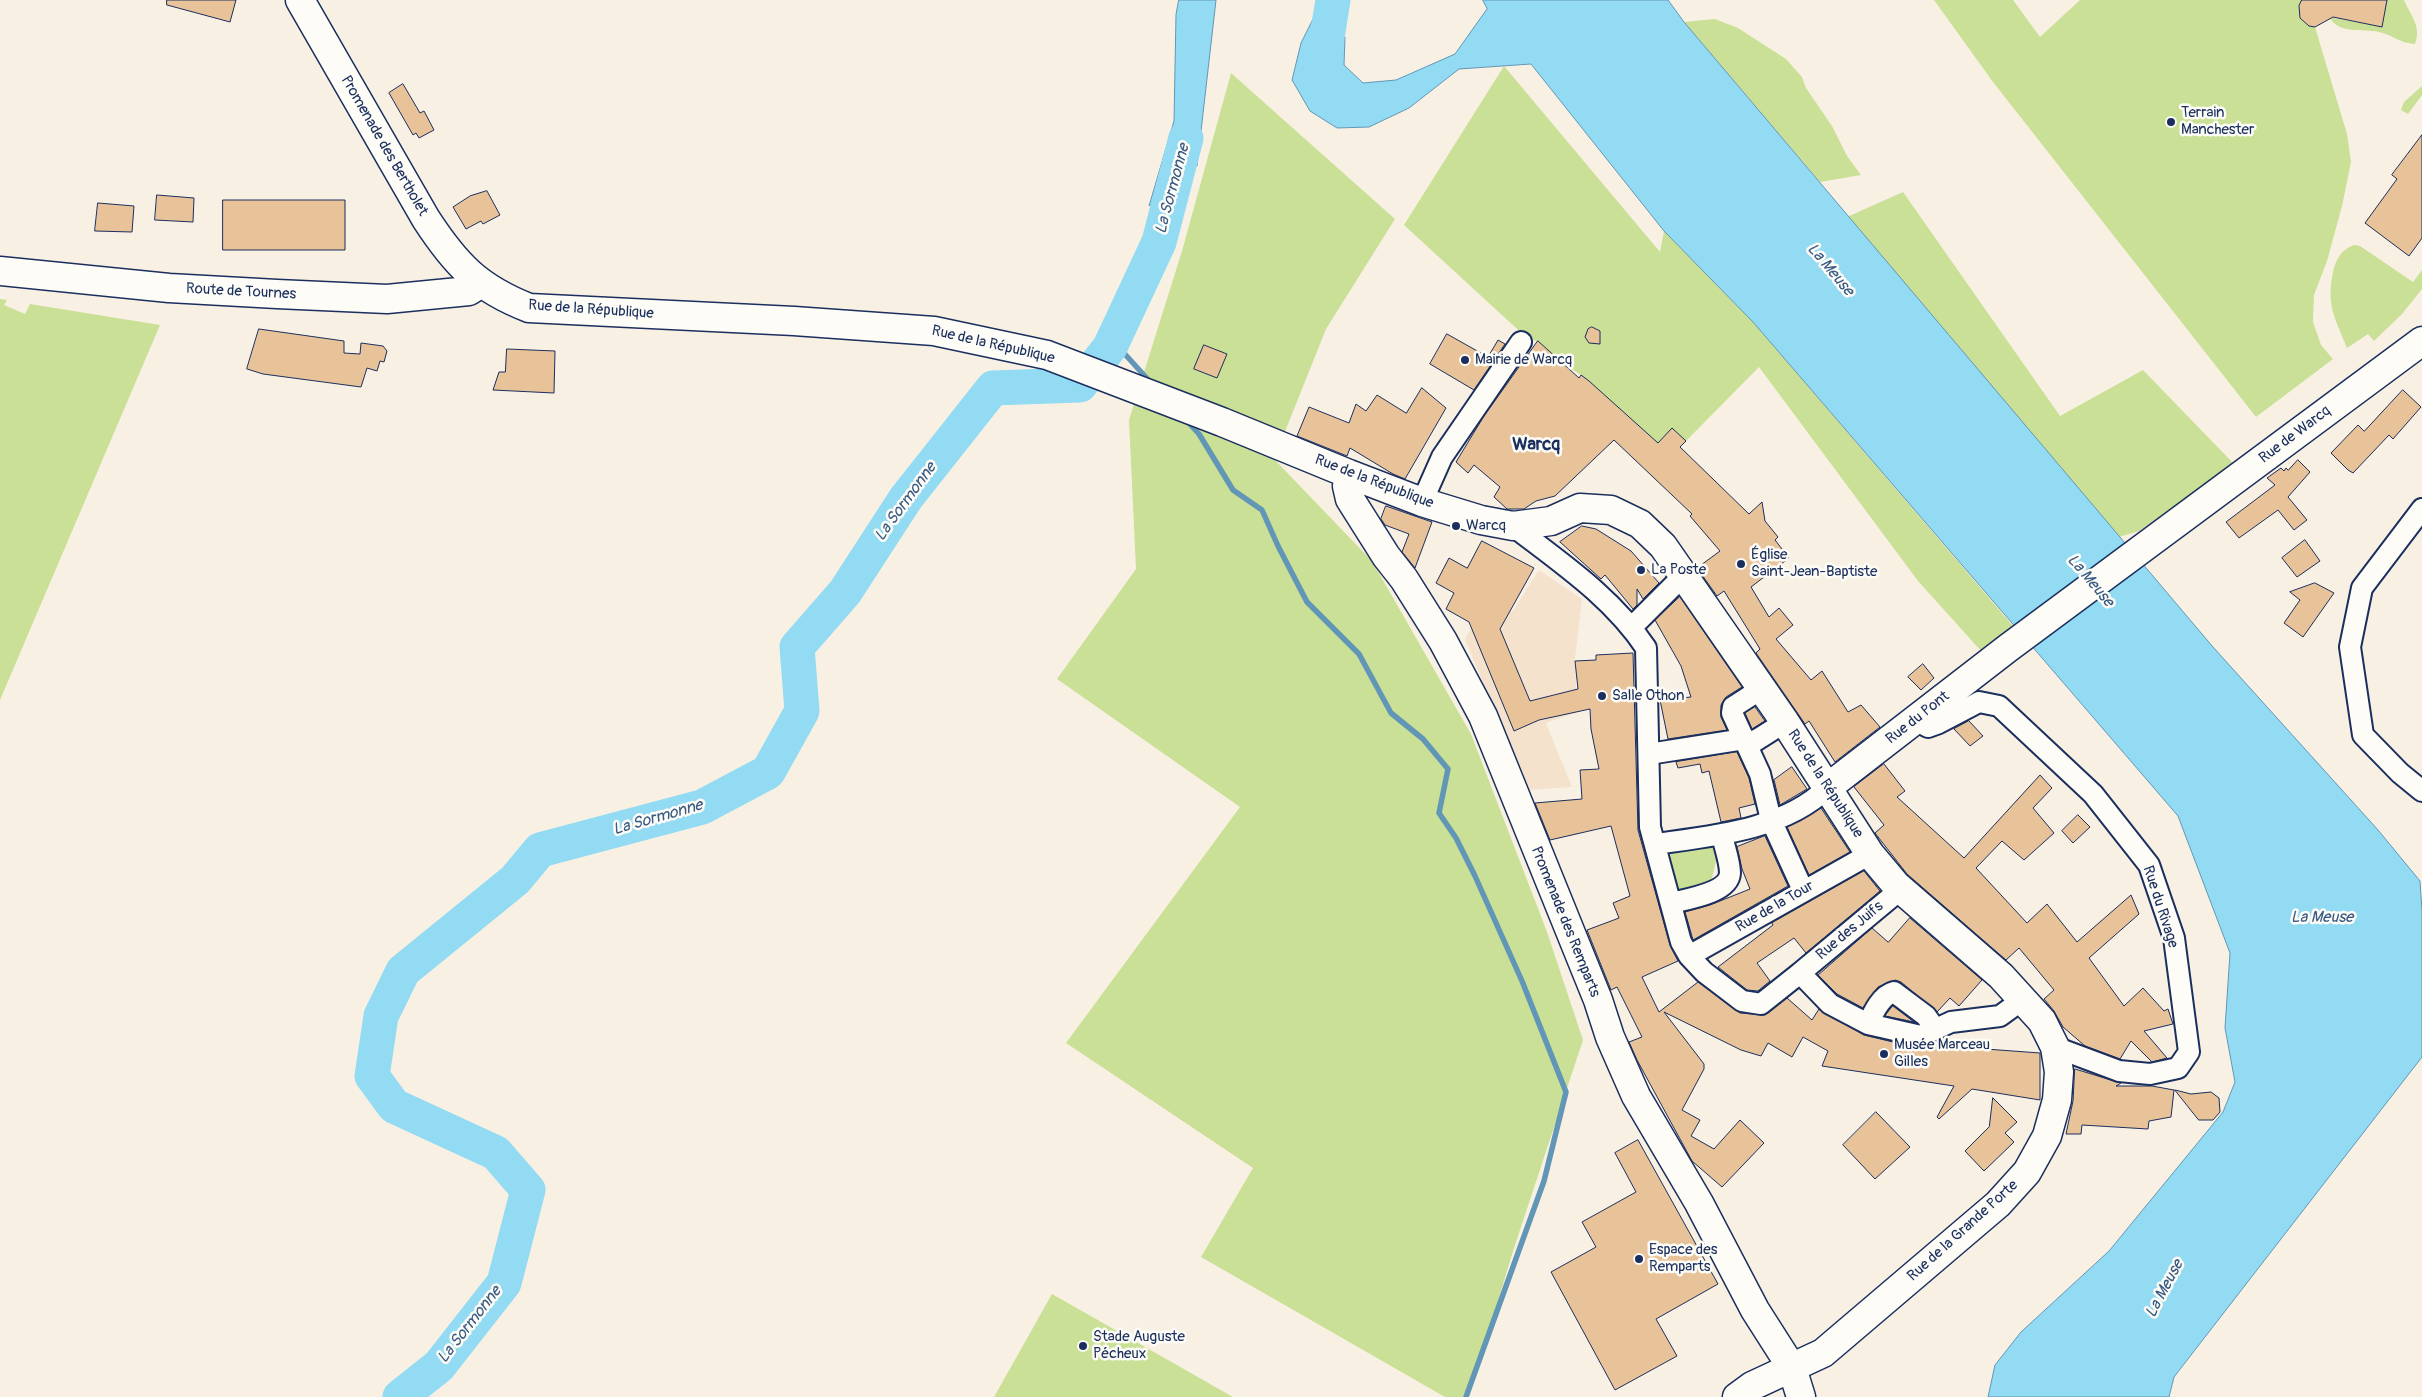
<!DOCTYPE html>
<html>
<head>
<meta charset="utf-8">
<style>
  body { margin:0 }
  canvas { display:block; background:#f9f0e4 }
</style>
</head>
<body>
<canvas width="2422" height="1397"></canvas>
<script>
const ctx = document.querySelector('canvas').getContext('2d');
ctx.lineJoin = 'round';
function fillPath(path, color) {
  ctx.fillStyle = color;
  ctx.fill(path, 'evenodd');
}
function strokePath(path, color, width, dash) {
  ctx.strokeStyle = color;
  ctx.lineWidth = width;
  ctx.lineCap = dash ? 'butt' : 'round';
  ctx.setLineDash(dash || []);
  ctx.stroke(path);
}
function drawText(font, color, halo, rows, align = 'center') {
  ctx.font = font + ' Pangolin,sans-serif';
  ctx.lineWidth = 5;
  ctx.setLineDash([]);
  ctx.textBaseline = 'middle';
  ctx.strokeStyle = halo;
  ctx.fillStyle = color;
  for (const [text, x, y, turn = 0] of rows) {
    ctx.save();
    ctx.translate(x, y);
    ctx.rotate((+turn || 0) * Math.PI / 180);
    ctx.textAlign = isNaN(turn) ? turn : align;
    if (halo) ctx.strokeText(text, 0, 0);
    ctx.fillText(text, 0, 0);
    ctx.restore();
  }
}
const built = new Path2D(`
  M 1539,570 L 1582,599 L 1575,658 L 1577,712 L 1546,723 L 1572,787 L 1527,790 L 1465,639 L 1482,610 L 1494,602 L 1512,612 Z`);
const green = new Path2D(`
  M 1934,0 L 2013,0 L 2040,37 L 2080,0 L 2303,0 L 2299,7 L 2300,18 L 2309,26 L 2315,27 L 2347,134 L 2351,162 L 2342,206 L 2327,261 L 2314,295 L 2313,322 L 2321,345 L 2333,359 L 2256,417 L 1993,82 Z
  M 2387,0 L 2404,0 C 2410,15 2422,26 2415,44 C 2399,43 2393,35 2379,32 C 2361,28 2340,35 2329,17 L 2382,27 Z
  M 1715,19 L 1738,28 L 1786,59 L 1802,77 L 1806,88 L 1832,126 L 1847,156 L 1861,175 L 1820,182 L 1684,22 Z
  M 1504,66 L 1660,252 L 1664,231 L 1753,322 L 2013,626 L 1982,652 L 1918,581 L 1759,367 L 1686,441 L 1672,429 L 1658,443 L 1581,375 L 1562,363 L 1538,341 L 1528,339 L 1404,225 Z
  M 1231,73 L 1395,219 L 1326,329 L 1274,459 L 1372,561 L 1471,734 L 1547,932 L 1583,1040 L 1513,1251 L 1469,1397 L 1445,1397 L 1201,1257 L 1253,1168 L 1066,1043 L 1240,807 L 1057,679 L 1136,569 L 1129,420 L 1182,251 Z
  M 2422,86 L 2422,95 L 2408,114 L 2401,110 L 2404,102 Z
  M 1903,192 L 2060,416 L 2143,370 L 2234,464 L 2139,531 L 2119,537 L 1847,217 Z
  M 2354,245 L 2360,246 L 2413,282 L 2422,270 L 2422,289 L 2402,314 L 2374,341 L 2368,334 L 2347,348 C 2335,317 2326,307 2333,272 C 2336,259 2341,250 2354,245 Z
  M 0,299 L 7,300 L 4,305 L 25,314 L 30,304 L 160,325 L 0,700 Z
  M 1705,844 L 1713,847 L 1717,857 L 1711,882 L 1681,890 L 1674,886 L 1668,858 L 1674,850 Z
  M 1052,1294 L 1233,1397 L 994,1397 Z`);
const water = new Path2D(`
  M 1179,0 L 1216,0 L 1197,166 L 1149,206 L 1174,121 L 1176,15 Z
  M 1483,0 L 1668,0 L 1684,22 L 2213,647 L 2378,830 L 2420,881 L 2422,911 L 2422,1057 L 2174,1377 L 2169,1397 L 1988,1397 L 1995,1365 L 2021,1332 L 2109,1251 L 2223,1112 L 2235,1082 L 2225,1028 L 2230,953 L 2178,816 L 1753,322 L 1664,231 L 1531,64 L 1459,69 L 1409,108 L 1369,127 L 1337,128 L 1310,111 L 1292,80 L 1301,43 L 1318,9 L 1345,37 L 1344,65 L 1363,83 L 1396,80 L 1455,54 L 1487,9 Z`);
const stream = new Path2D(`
  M 1113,341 L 1152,384
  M 1186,420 L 1199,434 L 1233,490 L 1262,510 L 1278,546 L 1307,602 L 1359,654 L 1391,713 L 1423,739 L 1448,769 L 1439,813 L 1456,838 L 1475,876 L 1522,981 L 1566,1092 L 1544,1181 L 1466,1397`);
const river = new Path2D(`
  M 1322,68 L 1333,0
  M 400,1397 L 439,1366 L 504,1283 L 528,1190 L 496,1153 L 394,1106 L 372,1076 L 381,1016 L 403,971 L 515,880 L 540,850 L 702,807 L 768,772 L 802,711 L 797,647 L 845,592 L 906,498 L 993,388 L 1080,385 L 1110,347 L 1159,242 L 1186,138`);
const building = new Path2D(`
  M 167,0 L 236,0 L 230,22 L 167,5 Z
  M 2302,0 L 2387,0 L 2382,27 L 2333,17 L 2315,27 L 2309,26 L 2300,18 L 2299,6 Z
  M 403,84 L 420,113 L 424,111 L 434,130 L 419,138 L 416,133 L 413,135 L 389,93 Z
  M 2422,135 L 2422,238 L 2409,256 L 2365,223 L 2397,179 L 2392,175 Z
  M 487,191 L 500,215 L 483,224 L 481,221 L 466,229 L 453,207 L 470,196 Z
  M 157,195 L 194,198 L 193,222 L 155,220 Z
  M 223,200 L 345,200 L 345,250 L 223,250 Z
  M 98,203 L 134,206 L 132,232 L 95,231 Z
  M 1592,327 L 1600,331 L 1600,344 L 1589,343 L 1585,337 L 1588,329 Z
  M 259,329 L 344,341 L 344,353 L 360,354 L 361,343 L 383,346 L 387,351 L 384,362 L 380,361 L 377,371 L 367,368 L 361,387 L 263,374 L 247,369 Z
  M 1447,334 L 1488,357 L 1498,340 L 1505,344 L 1474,390 L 1430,364 Z
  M 1538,341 L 1579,378 L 1581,375 L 1589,381 L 1658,443 L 1672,428 L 1686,441 L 1680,447 L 1749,514 L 1762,502 L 1765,521 L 1778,537 L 1775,540 L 1789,558 L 1751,587 L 1769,617 L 1779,608 L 1793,625 L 1776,639 L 1811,680 L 1822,671 L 1848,712 L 1861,705 L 1880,727 L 1835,762 L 1809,721 L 1805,724 L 1756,653 L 1760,649 L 1724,591 L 1717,596 L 1697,568 L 1720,551 L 1690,516 L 1692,514 L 1614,440 L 1555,496 L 1536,501 L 1524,509 L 1507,509 L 1494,497 L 1500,487 L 1474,465 L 1468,473 L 1456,462 L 1484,416 Z
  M 1204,345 L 1227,354 L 1217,378 L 1194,369 Z
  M 507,349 L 555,351 L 554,393 L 493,390 L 499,372 L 505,372 Z
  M 1422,388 L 1446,408 L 1405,479 L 1393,474 L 1350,448 L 1347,456 L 1297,436 L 1309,407 L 1349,423 L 1356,404 L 1366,411 L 1377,395 L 1406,413 Z
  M 2403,390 L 2421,407 L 2393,439 L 2389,435 L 2353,473 L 2348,470 L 2331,453 L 2358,425 L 2364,431 Z
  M 2298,460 L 2310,472 L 2288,497 L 2307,520 L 2294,530 L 2278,510 L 2239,538 L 2226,522 L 2275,485 L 2267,478 L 2281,468 L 2284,471 L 2286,468 L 2288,470 Z
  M 1386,506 L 1432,522 L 1415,568 L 1402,552 L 1409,534 L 1385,525 L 1381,519 Z
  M 1582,526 L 1596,529 L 1631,551 L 1659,583 L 1643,599 L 1637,589 L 1637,605 L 1633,609 L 1605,575 L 1601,579 L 1560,542 Z
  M 2305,540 L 2320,561 L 2297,577 L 2282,558 Z
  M 1482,541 L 1534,568 L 1500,629 L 1530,701 L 1578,689 L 1575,661 L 1596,660 L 1596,655 L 1633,653 L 1638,830 L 1670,945 L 1678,961 L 1642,977 L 1659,1012 L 1698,982 L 1740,1013 L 1764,1015 L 1787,998 L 1812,1020 L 1819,1009 L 1864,1035 L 1918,1048 L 1931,1045 L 2040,1053 L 2040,1100 L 1972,1089 L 1939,1119 L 1937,1117 L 1954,1086 L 1822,1066 L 1828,1051 L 1803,1037 L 1792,1057 L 1768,1043 L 1761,1056 L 1741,1050 L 1664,1012 L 1704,1064 L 1704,1069 L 1682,1110 L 1700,1120 L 1691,1136 L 1714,1149 L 1740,1120 L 1764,1143 L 1722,1187 L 1692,1161 L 1637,1060 L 1629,1042 L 1642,1037 L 1617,987 L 1611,990 L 1587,930 L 1619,918 L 1613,903 L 1630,896 L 1611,826 L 1550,840 L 1535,803 L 1582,799 L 1580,770 L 1599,769 L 1591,729 L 1590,709 L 1539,720 L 1514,731 L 1469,622 L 1446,609 L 1454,593 L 1436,583 L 1449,558 L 1467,568 Z
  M 2315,583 L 2334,593 L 2303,637 L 2284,623 L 2300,600 L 2290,592 Z
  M 1680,597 L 1742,687 L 1726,697 L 1721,705 L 1721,717 L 1727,730 L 1668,739 L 1660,700 L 1691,697 L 1681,666 L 1655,620 Z
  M 1923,664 L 1934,678 L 1921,690 L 1908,677 Z
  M 1755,707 L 1765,721 L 1752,729 L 1745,713 Z
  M 1969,721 L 1983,736 L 1970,746 L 1954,729 Z
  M 1737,752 L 1749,778 L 1755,804 L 1739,808 L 1741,818 L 1721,822 L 1709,771 L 1702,773 L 1700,764 L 1678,768 L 1676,762 Z
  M 1884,764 L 1905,791 L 1897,797 L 1964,858 L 2040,775 L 2052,788 L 2033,808 L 2054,833 L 2024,860 L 2002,841 L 1976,868 L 2027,923 L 2047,904 L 2077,942 L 2131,895 L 2139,914 L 2089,958 L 2124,1006 L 2143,988 L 2164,1011 L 2168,1009 L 2173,1024 L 2144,1031 L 2167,1058 L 2152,1062 L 2131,1041 L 2120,1059 L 2085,1046 L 2063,1027 L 2054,1011 L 2044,999 L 2054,990 L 2019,948 L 2006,960 L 1907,874 L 1875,833 L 1884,825 L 1854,787 Z
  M 1792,767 L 1807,789 L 1780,805 L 1774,780 Z
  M 1821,808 L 1850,852 L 1809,875 L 1787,827 Z
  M 2078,815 L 2090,827 L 2073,843 L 2062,831 Z
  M 1765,836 L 1788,886 L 1693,940 L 1685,912 L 1710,905 L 1750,889 L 1742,869 L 1737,847 Z
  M 1864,871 L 1880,891 L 1806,953 L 1794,938 L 1757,963 L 1770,981 L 1758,991 L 1747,990 L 1718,967 L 1773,925 L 1772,923 Z
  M 1910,918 L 1982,980 L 1959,1006 L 1950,998 L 1937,1012 L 1901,982 L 1895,980 L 1878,987 L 1863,1008 L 1837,994 L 1818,975 L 1872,928 L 1888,942 Z
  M 1893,1006 L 1914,1022 L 1885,1016 Z
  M 2075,1069 L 2121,1083 L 2116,1086 L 2152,1086 L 2174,1090 L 2171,1117 L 2149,1121 L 2148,1129 L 2082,1125 L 2081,1134 L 2066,1134 L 2073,1101 Z
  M 2175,1090 L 2191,1094 L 2211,1092 L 2219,1098 L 2220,1112 L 2213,1120 L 2199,1120 Z
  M 1993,1098 L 2017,1122 L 2005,1133 L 2014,1142 L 1984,1171 L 1965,1151 L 1989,1127 Z
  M 1876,1112 L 1910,1147 L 1875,1179 L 1843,1145 Z
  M 1638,1140 L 1718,1284 L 1656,1319 L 1677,1356 L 1615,1390 L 1551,1272 L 1596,1247 L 1582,1222 L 1636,1192 L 1615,1153 Z`);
const street = new Path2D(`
  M 1422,502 L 1442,457 L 1521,342
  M 2422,509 L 2362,588 L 2350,647 L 2363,735 L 2400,773 L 2422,791
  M 1513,526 C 1561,563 1612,597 1646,648 L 1650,827 L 1681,942 L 1689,956 L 1870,854
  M 1632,627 L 1683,576
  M 1761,689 L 1733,707 L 1732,713 L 1760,774 L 1771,820 L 1803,890
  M 1915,720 L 1928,727 L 1939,723 L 1979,702 L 1999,706 L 2093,794 L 2149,865 L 2174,938 L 2189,1052 L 2178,1068 L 2150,1074 L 2119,1071 L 2055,1047
  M 1649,754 L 1738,740 L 1755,741 L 1785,722
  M 1655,844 C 1712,836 1784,830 1827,788
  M 1671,903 C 1687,899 1729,893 1730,873 C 1730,861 1724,846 1722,835
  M 1689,956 L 1704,972 L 1742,1001 L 1761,1004 L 1800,973 L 1830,1004 L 1868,1024 L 1921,1036 L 1951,1022 L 2000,1016 L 2022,1000
  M 1800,973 L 1901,889
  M 1868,1024 C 1873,1013 1881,995 1894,992 L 1926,1016 L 1935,1029`);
const secondary = new Path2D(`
  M 300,0 L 426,219 C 456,265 478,288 529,308 L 794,321 L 934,331 L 1047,355 L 1222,422 L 1349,474 L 1422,502 L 1481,520 L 1513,526 L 1551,521 L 1580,508 L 1611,510 L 1640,524 L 1663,546 L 1785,722 L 1870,854 L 1896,885 L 2001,976 L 2042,1021 L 2055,1047 L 2059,1072 L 2057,1100 L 2047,1136 L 2027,1172 L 1998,1204 L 1823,1353 L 1752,1386 L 1737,1397
  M 0,271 L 169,288 L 277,294 L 387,299 L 469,291 L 480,284
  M 1349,474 L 1347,486 L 1350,499 L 1386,556 L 1404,579 L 1443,641 L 1483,716 L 1598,1000 L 1610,1037 L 1636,1096 L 1699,1203 L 1755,1310 L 1792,1368 L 1801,1397
  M 1827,788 L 2008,648 L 2422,341`);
const markers = [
  [2171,122,5,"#1b2f5e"],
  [1465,360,5,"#1b2f5e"],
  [1456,526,5,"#1b2f5e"],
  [1741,564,5,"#1b2f5e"],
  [1641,570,5,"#1b2f5e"],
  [1602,696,5,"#1b2f5e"],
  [1884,1054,5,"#1b2f5e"],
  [1639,1259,5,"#1b2f5e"],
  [1083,1346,5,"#1b2f5e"]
];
const poiNames = [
  ["Terrain",2181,113],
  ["Manchester",2181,130],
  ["Mairie de Warcq",1475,360],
  ["Warcq",1466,526],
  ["Église",1751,555],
  ["Saint-Jean-Baptiste",1751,572],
  ["La Poste",1651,570],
  ["Salle Othon",1612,696],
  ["Musée Marceau",1894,1045],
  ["Gilles",1894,1062],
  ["Espace des",1649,1250],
  ["Remparts",1649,1267],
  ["Stade Auguste",1093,1337],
  ["Pécheux",1093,1354]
];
const streetNames = [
  ["Promenade des Bertholet",384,146,60],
  ["Route de Tournes",241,292,3],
  ["Rue de la République",591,310,4],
  ["Rue de la République",993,345,13],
  ["Rue de Warcq",2295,435,-37],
  ["Rue de la République",1374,482,21],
  ["Rue du Pont",1918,718,-38],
  ["Rue de la République",1825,784,57],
  ["Rue de la Tour",1775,907,-30],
  ["Rue du Rivage",2160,907,72],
  ["Promenade des Remparts",1565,922,68],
  ["Rue des Juifs",1850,931,-40],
  ["Rue de la Grande Porte",1963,1231,-42]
];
const waterNames = [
  ["La Sormonne",1173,189,-75],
  ["La Meuse",1830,270,50],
  ["La Sormonne",906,502,-54],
  ["La Meuse",2090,581,50],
  ["La Sormonne",658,818,-16],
  ["La Meuse",2322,918],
  ["La Meuse",2165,1289,-62],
  ["La Sormonne",470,1325,-52]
];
const quarterNames = [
  ["Warcq",1536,445]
];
fillPath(built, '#f4e2cd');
fillPath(green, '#c9e096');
fillPath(water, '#92dbf3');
strokePath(water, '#6296b7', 1);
strokePath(stream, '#6296b7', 5.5);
strokePath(river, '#92dbf3', 35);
fillPath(building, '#e8c298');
strokePath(building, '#1b2f5e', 1);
strokePath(street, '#1b2f5e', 24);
strokePath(secondary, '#1b2f5e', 31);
strokePath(street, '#fdfcf7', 20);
strokePath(secondary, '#fdfcf7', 28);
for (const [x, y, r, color] of markers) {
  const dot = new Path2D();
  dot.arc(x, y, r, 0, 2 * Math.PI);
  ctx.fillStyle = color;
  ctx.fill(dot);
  strokePath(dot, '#fdfcf7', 2);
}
drawText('15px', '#1b2f5e', '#fdfcf7', poiNames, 'left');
drawText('15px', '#1b2f5e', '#fdfcf7', streetNames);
drawText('italic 16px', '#395a83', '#fdfcf7', waterNames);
drawText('bold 18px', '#1b2f5e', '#fdfcf7', quarterNames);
</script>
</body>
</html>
